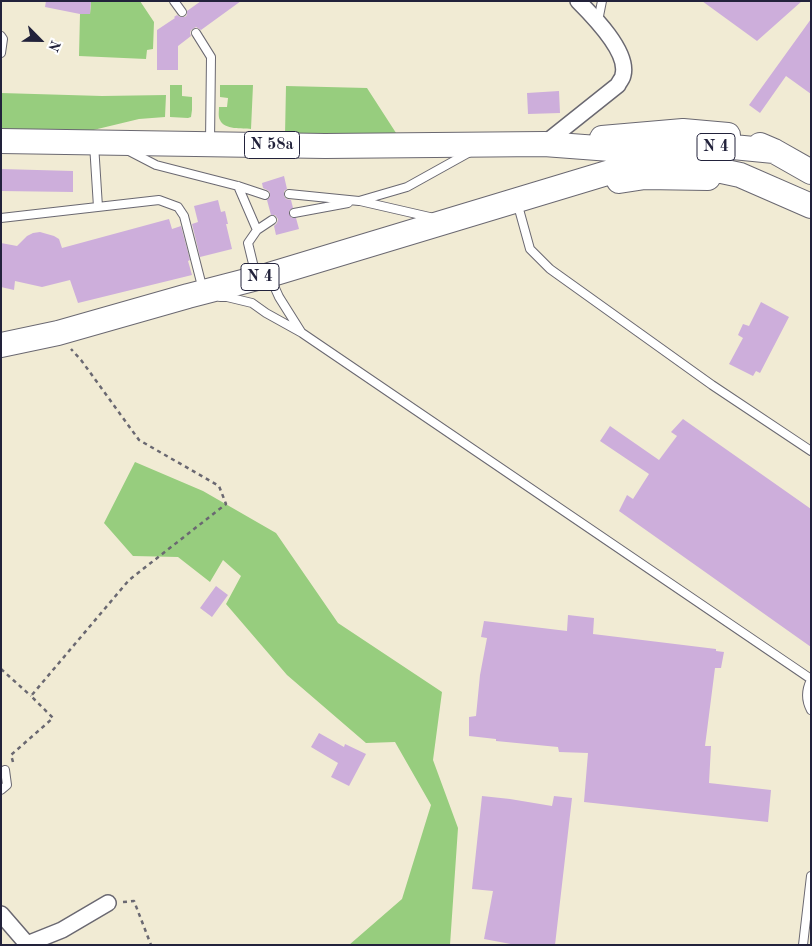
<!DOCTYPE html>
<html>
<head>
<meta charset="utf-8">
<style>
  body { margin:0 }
  #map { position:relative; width:812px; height:946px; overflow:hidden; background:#f1ebd4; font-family:"Old Standard TT",serif }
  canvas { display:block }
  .frame { position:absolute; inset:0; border:2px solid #22223b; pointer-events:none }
  .north { position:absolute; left:15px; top:15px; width:50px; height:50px; -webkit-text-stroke:4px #fff; paint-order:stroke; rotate:113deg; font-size:14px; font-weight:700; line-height:20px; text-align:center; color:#22223b }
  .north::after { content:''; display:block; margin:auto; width:18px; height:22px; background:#22223b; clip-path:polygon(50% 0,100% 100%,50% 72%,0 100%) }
</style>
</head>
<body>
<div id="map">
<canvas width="812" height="946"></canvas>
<div class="frame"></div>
<div class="north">N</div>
</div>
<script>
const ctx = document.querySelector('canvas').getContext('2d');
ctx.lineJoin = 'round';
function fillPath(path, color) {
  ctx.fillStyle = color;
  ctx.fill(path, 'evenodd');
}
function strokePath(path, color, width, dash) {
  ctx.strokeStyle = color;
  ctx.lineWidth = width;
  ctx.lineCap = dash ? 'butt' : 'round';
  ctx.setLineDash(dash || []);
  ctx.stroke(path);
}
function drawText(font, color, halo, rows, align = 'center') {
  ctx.font = font + ' "Old Standard TT",serif';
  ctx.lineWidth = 5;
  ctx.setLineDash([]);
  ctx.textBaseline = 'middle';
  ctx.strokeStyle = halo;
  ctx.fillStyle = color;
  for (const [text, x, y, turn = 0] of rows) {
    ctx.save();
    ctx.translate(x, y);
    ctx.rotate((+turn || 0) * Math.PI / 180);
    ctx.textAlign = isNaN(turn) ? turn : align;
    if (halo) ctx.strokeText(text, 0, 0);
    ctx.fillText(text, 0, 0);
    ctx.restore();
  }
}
const green = new Path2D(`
  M 91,1 L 140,1 L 154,22 L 153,49 L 147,50 L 146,59 L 79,56 L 80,14 L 90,14 Z
  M 170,85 L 182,85 L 182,96 L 192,97 L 192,110 L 191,117 L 188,118 L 170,117 Z
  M 220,85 L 253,85 L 251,129 C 243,128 224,130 220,120 C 218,117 219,111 219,107 L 227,107 L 228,98 L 220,97 Z
  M 286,86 L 367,88 L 398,136 L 285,135 Z
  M 1,93 L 102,96 L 166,95 L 165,117 L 139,119 L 85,132 L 1,130 Z
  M 135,462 L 203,491 L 276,533 L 338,623 L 442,692 L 433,760 L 458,828 L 450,945 L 349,945 L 402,899 L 431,805 L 395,742 L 366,743 L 287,675 L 226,604 L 241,576 L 223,560 L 210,582 L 178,557 L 133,556 L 104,523 Z`);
const building = new Path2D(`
  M 46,1 L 91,1 L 90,14 L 80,14 L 45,7 Z
  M 201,1 L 241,1 L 201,30 L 196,27 L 191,30 L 190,33 L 191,36 L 178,46 L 178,70 L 157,70 L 157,30 L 175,18 L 174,17 L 177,15 L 180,17 L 185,17 L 187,15 L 187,11 Z
  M 702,1 L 802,1 L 757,41 Z
  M 811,19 L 811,94 L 786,76 L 760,113 L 749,105 Z
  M 559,91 L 560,113 L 528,114 L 527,93 Z
  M 1,169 L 73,171 L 73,192 L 1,191 Z
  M 284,176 L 287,189 L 284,191 L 284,196 L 286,199 L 291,200 L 293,208 L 289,211 L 289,214 L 292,218 L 296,218 L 299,229 L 276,235 L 274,226 L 277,223 L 278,219 L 275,215 L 271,215 L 267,200 L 270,197 L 270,193 L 269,191 L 263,188 L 262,183 Z
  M 218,200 L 221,212 L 225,211 L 228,224 L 226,224 L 232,249 L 200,257 L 192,224 L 198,222 L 194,206 Z
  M 169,219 L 172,229 L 181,226 L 190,260 L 188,261 L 192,275 L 78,303 L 70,280 L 42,287 L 15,281 L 14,290 L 1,287 L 1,243 L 17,246 L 27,236 L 33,233 L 40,232 L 54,236 L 59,239 L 62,248 Z
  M 761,302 L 789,317 L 760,373 L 756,371 L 753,376 L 729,364 L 743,338 L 738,335 L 743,324 L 749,326 Z
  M 683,419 L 811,509 L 811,647 L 619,511 L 627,495 L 633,499 L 649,474 L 600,441 L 610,426 L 659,460 L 677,436 L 671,432 Z
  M 216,586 L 228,595 L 212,617 L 200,608 Z
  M 568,615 L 594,618 L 593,634 L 716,649 L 716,651 L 724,652 L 721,668 L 715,668 L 705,746 L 711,746 L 709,783 L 771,790 L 768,822 L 584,802 L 588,753 L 559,752 L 558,747 L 496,741 L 496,739 L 469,736 L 469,717 L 476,716 L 480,675 L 487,638 L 481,637 L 484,621 L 567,631 Z
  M 319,733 L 344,747 L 345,744 L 366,754 L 349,786 L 331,777 L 338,763 L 311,747 Z
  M 482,796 L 510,799 L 552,806 L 554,796 L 572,798 L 555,945 L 516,945 L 484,939 L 493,891 L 472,889 Z`);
const path = new Path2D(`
  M 1,669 L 31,696
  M 13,762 L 11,755 L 53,718 L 31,696 L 129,580 L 226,504 L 219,486 L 139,440 L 81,360 L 71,349
  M 123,902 L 134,901 L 151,945`);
const service = new Path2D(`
  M 174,1 L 182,12
  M 598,21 L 602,1
  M 196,33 L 211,57 L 210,142
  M 1,36 L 3,39 L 1,53
  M 94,144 L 98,207
  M 129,151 L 156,165 L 238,186 L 265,195
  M 238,186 L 257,230
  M 289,194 L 359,201 L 407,187 L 470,152
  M 360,201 L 434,218
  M 517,202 L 530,249 L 550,269 L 712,385 L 811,451
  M 294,213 L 348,203
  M 1,218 L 159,200 L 178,207 L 184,216 L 203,290
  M 256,276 L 248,243 L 257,230 L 272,220
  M 270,277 L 279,297 L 301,332
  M 220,297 L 227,297 L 252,303 L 266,313 L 302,333 L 811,679
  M 811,680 C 806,690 805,699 811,710
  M 1,790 L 7,785 L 5,770
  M 803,945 L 811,876`);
const minor = new Path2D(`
  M 544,144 L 618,85 C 619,82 623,78 623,75 C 629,52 593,16 578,1
  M 1,914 L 27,944 L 62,930 L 108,903`);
const primary = new Path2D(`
  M 602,138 L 683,131 L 728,135
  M 1,141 L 325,146 L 544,144 L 624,150 L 740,175 L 811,206
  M 760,145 L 774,151 L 811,172
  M 619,181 L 645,177 L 708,178
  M 1,345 L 58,333 L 188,296 L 269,275 L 660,157 L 702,147 L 733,147 L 774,151`);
const shields = [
  [272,145,55],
  [716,147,38],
  [260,277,38]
];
const shieldNames = [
  ["N 58a",272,145],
  ["N 4",716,147],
  ["N 4",260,277]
];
fillPath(green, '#97cd7e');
fillPath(building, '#cdaedb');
strokePath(service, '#6a6871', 10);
strokePath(minor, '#6a6871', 18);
strokePath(primary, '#6a6871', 26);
strokePath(path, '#6a6871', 2.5, [4, 4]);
strokePath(service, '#fff', 8);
strokePath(minor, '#fff', 15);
strokePath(primary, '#fff', 24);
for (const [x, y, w] of shields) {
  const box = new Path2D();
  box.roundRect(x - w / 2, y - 13.5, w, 27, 4);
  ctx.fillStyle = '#fff';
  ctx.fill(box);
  strokePath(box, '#22223b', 1);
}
drawText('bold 16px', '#22223b', null, shieldNames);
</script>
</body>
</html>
